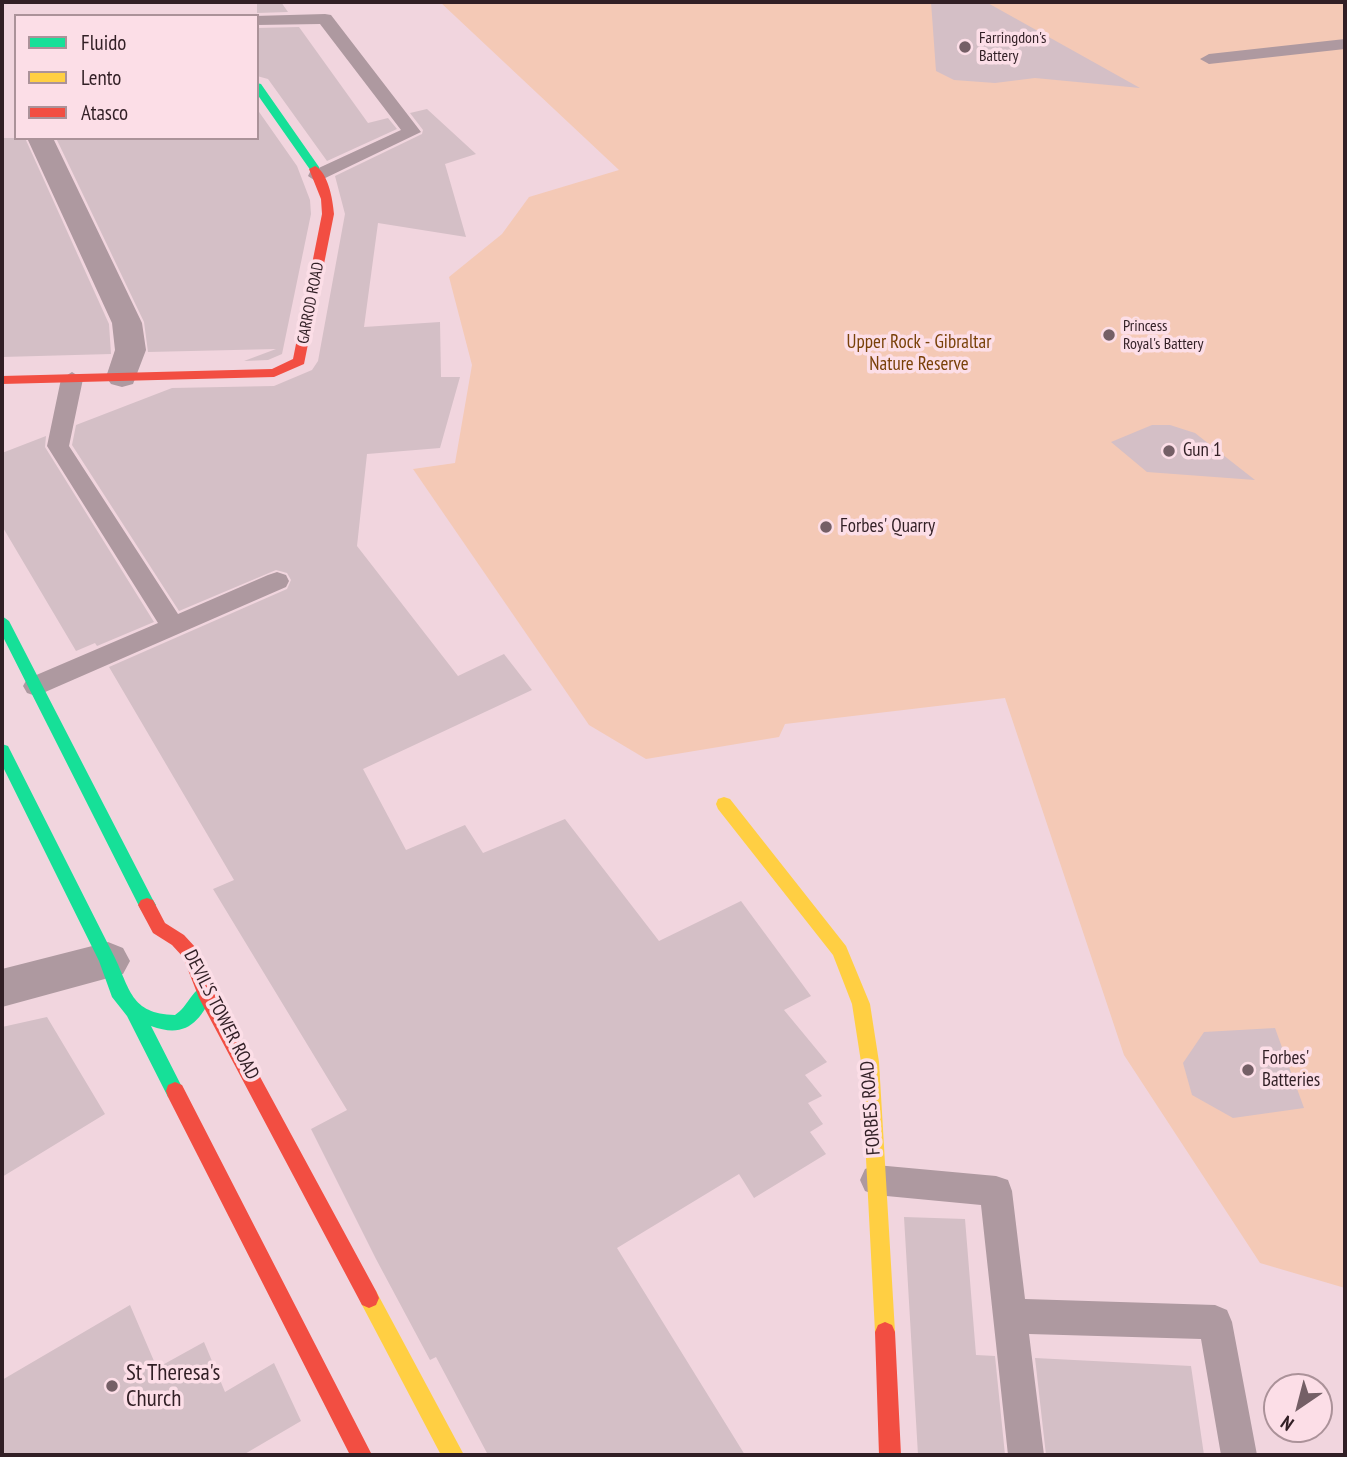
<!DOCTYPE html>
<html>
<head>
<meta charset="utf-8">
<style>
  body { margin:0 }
  #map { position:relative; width:1347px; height:1457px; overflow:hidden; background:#f1d5de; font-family:"PT Sans Narrow",sans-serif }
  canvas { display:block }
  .frame { position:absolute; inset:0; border:4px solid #311f25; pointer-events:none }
  .legend { position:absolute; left:14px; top:14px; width:245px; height:126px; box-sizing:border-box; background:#fcdee7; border:2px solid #ab9299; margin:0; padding:9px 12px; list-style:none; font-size:21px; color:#311f25 }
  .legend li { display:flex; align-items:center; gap:14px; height:35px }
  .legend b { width:35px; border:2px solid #ab9299 }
  .north { position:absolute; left:1263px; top:1373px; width:70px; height:70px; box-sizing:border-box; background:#fcdee7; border:2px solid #ab9299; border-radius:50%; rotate:215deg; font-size:19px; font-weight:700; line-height:28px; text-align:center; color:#311f25 }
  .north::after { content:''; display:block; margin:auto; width:24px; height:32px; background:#745f66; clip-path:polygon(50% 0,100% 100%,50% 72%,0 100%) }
</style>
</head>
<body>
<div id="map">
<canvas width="1347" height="1457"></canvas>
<div class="frame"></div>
<ul class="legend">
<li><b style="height:9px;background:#16e098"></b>Fluido</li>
<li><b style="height:9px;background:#ffcf43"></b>Lento</li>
<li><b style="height:9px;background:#f24e42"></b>Atasco</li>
</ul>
<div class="north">N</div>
</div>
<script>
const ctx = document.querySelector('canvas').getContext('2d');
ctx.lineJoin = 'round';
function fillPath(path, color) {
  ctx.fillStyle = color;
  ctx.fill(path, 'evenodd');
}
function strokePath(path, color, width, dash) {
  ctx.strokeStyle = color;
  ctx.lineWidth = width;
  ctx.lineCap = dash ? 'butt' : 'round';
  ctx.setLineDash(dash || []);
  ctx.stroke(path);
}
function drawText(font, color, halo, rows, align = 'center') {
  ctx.font = font + ' "PT Sans Narrow",sans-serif';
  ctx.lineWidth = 7;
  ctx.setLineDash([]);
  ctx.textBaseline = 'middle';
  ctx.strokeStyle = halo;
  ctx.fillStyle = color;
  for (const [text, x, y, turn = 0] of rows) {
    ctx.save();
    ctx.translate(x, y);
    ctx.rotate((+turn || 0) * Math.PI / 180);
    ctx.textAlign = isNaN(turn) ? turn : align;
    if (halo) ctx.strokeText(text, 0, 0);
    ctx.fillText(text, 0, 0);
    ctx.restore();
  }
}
const green = new Path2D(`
  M 440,2 L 1345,2 L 1345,1288 L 1260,1263 L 1124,1055 L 1005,698 L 785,724 L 779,737 L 646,759 L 589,725 L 413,469 L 455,463 L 472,365 L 449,277 L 502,234 L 529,197 L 619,170 Z`);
const building = new Path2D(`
  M 257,2 L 281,2 L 288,12 L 257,13 Z
  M 931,2 L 986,2 L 1140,88 L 1035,78 L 995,83 L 954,80 L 936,71 Z
  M 299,27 L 368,123 L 388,118 L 397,129 L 327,161 L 268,79 L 257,76 L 257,28 Z
  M 257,109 L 297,166 L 310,200 L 311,214 L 282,354 L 268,360 L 244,361 L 276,349 L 148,352 L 144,322 L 56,138 L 257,138 Z
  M 427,109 L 476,154 L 445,164 L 466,237 L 378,223 L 364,327 L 440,322 L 441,377 L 460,377 L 440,448 L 367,454 L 357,546 L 458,676 L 504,654 L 532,690 L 363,769 L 406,850 L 465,825 L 483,853 L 565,819 L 659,941 L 741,901 L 811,996 L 784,1010 L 827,1062 L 805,1075 L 822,1096 L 808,1103 L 823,1124 L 810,1132 L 826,1154 L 754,1198 L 739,1174 L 617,1248 L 745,1455 L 488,1455 L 436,1357 L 430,1360 L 376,1259 L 311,1129 L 347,1110 L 213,889 L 234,880 L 109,667 L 287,589 L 291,580 L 287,573 L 276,570 L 179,611 L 72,445 L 76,425 L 172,388 L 274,386 L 312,370 L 318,361 L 345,214 L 335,176 L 422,134 L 423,130 L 410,113 Z
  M 2,138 L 25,138 L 109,324 L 111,354 L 2,357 Z
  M 1152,425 L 1170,425 L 1195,433 L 1255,480 L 1147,472 L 1111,442 Z
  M 46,436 L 45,447 L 154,622 L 97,646 L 95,643 L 76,651 L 2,526 L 2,453 Z
  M 47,1017 L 105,1114 L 2,1177 L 2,1027 Z
  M 1275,1028 L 1304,1108 L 1233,1118 L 1192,1095 L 1183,1063 L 1204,1032 Z
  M 904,1217 L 965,1219 L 976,1355 L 995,1356 L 1005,1455 L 918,1455 Z
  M 130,1305 L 157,1368 L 204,1342 L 225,1392 L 274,1363 L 301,1421 L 243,1455 L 2,1455 L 2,1380 Z
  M 1035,1358 L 1191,1366 L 1204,1455 L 1046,1455 Z`);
const lane = new Path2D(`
  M 325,14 L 331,15 L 421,132 L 317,182 L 308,176 L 310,172 L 401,130 L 320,24 L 257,25 L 257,16 L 254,16 Z
  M 1345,39 L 1345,49 L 1209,64 L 1200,59 L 1209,54 Z
  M 72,372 L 83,379 L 69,446 L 178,614 L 268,575 L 277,572 L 286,575 L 289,581 L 286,587 L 36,696 L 27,693 L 23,686 L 27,679 L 158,623 L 47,446 L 61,379 Z
  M 876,1165 L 996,1176 L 1008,1180 L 1012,1191 L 1025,1299 L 1215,1305 L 1227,1310 L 1232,1322 L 1257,1455 L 1221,1455 L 1201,1339 L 1029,1334 L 1044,1455 L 1008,1455 L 981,1205 L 876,1195 L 865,1191 L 860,1180 L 865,1169 Z`);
const street = new Path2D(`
  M 27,138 L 53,138 L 142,323 L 146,350 L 133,384 L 122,387 L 111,384 L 106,377 L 115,350 L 112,323 Z
  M 108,942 L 123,948 L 130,961 L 123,974 L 2,1007 L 2,969 Z`);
const fast = new Path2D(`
  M 257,83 L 261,84 L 319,167 L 319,171 L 311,171 L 257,94 Z
  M 2,616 L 9,621 L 153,900 L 156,905 L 153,910 L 147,912 L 141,910 L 2,635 Z
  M 2,744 L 8,746 L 10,750 L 114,956 C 130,988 130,1014 175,1015 C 189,1007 195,981 211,986 L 214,992 C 200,1022 186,1039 151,1026 L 184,1091 L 182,1097 L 175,1100 L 168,1097 L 127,1016 L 112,997 L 99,961 L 2,765 Z`);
const slow = new Path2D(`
  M 724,797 L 730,799 L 846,946 L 870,1004 L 879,1062 L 895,1332 L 892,1339 L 885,1342 L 878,1339 L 875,1332 L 861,1062 L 852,1004 L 833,955 L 718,809 L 716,804 L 718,799 Z
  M 369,1288 L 376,1291 L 464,1455 L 441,1455 L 362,1305 L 359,1298 L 362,1291 Z`);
const jam = new Path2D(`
  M 315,166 C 328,172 333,200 334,214 L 304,364 L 274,377 L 2,384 L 2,376 L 272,369 L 293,359 L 322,214 L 321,199 L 309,169 Z
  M 147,898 L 153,900 L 165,923 L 184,935 L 196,948 L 213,990 L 376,1291 L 379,1298 L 376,1305 L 369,1308 L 362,1305 L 199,998 L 183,957 L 172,945 L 153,933 L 138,905 L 141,900 Z
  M 175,1082 L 182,1085 L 372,1455 L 350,1455 L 168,1097 L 166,1091 L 168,1085 Z
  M 885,1322 L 892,1325 L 895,1332 L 901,1455 L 879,1455 L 875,1332 L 878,1325 Z`);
const markers = [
  [965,47,7,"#745f66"],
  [1109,335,7,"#745f66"],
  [1169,451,7,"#745f66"],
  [826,527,7,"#745f66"],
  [1248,1070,7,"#745f66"],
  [112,1386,7,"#745f66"]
];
const farPoinames = [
  ["Farringdon's",979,38],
  ["Battery",979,56],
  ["Princess",1123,326],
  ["Royal's Battery",1123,344]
];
const farStreetnames = [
  ["GARROD ROAD",311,303,-79]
];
const parkNames = [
  ["Upper Rock - Gibraltar",919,343],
  ["Nature Reserve",919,365]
];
const poiNames = [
  ["Gun 1",1183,451],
  ["Forbes' Quarry",840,527],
  ["Forbes'",1262,1059],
  ["Batteries",1262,1081]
];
const streetNames = [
  ["DEVIL'S TOWER ROAD",221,1015,63],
  ["FORBES ROAD",871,1108,-94]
];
const nearPoinames = [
  ["St Theresa's",126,1373],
  ["Church",126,1399]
];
fillPath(green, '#f4c9b6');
fillPath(building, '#d4bfc6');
fillPath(lane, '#ae99a0');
fillPath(street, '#ae99a0');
fillPath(fast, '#16e098');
fillPath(slow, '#ffcf43');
fillPath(jam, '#f24e42');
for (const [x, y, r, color] of markers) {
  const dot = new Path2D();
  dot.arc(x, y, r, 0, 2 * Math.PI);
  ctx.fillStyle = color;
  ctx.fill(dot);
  strokePath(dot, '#fcdee7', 2.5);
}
drawText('16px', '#311f25', '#fcdee7', farPoinames, 'left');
drawText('16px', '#311f25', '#fcdee7', farStreetnames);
drawText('19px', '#794109', '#fcdee7', parkNames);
drawText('19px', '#311f25', '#fcdee7', poiNames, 'left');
drawText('19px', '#311f25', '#fcdee7', streetNames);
drawText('23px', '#311f25', '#fcdee7', nearPoinames, 'left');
</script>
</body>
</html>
